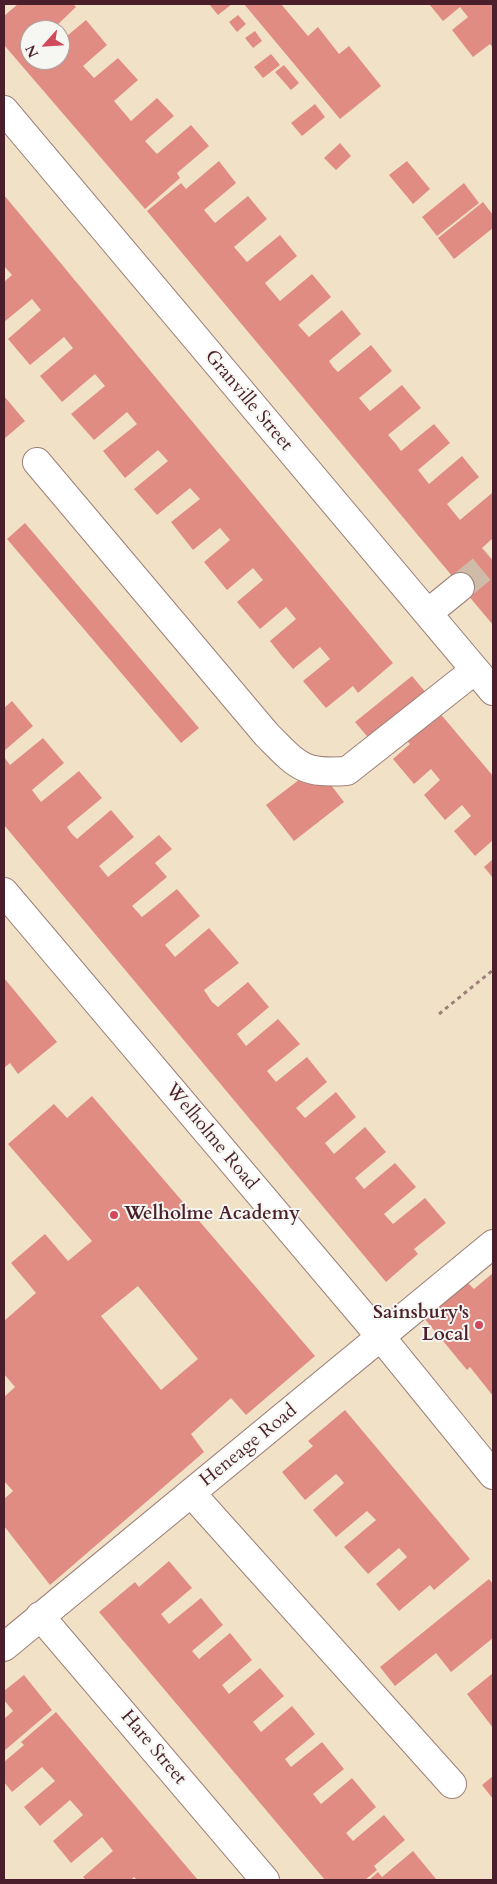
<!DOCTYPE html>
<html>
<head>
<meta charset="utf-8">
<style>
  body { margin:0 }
  #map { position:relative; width:497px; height:1884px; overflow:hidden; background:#f1e2c7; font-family:Cardo,serif }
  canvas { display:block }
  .frame { position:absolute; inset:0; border:5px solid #4a1f2b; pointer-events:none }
  .north { position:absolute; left:20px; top:20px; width:50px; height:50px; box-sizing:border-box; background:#f6f6f2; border:1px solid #b1a0a2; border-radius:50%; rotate:244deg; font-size:14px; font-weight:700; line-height:20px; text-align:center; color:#4a1f2b }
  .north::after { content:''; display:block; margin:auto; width:18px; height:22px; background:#d1495b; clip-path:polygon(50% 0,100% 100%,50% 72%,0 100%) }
</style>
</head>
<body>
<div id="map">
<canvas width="497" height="1884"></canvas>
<div class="frame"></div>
<div class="north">N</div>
</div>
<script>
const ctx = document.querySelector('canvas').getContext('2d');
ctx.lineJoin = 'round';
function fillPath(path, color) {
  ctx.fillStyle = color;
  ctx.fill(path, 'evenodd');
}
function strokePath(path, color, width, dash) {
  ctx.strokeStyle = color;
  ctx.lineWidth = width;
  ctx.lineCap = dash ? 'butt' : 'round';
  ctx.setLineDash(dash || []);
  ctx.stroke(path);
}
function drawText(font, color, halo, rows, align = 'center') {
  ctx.font = font + ' Cardo,serif';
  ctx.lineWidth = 4;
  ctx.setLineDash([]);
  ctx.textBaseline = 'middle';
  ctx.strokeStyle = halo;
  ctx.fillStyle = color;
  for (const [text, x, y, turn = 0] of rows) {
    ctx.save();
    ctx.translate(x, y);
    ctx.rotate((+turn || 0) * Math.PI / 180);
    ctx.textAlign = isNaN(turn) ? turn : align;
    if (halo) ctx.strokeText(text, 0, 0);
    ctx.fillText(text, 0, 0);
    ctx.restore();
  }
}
const building = new Path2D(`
  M 18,4 L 73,4 L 76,7 L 52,30 L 30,30 L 30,60 L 60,60 L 60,40 L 61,41 L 86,20 L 107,45 L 83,66 L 94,78 L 118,58 L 138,80 L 114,101 L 131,121 L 157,98 L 174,116 L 145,141 L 157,154 L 191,125 L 209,146 L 177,173 L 180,178 L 145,209 L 4,45 L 4,16 Z
  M 209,4 L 232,4 L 218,15 Z
  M 244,4 L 281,4 L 308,36 L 318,27 L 339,54 L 349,46 L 381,86 L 340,119 Z
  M 429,4 L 493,4 L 493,48 L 490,44 L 473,57 L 452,30 L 468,17 L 460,7 L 443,21 Z
  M 238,15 L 246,24 L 237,32 L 229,22 Z
  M 255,31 L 262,41 L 253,48 L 245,38 Z
  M 271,54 L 280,65 L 263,78 L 254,67 Z
  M 284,65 L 299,83 L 291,90 L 275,72 Z
  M 315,104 L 325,117 L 302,136 L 291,123 Z
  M 340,143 L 351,156 L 336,170 L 324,158 Z
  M 219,161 L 236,183 L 204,210 L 215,223 L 248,196 L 267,219 L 234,247 L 247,262 L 280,235 L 297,256 L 265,283 L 280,301 L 312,274 L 331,297 L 298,325 L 309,337 L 342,310 L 361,334 L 329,361 L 333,367 L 338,372 L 371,345 L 392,371 L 359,398 L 370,411 L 402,385 L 421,408 L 388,435 L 396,444 L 401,451 L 434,424 L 450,443 L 418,470 L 429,484 L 462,456 L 479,477 L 447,504 L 460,520 L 492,493 L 493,495 L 493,538 L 482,548 L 493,561 L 493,625 L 147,211 L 181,183 L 186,189 Z
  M 407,161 L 430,189 L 413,204 L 389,175 Z
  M 464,183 L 479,203 L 437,236 L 422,217 Z
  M 4,195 L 393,663 L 358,693 L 353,686 L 326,708 L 303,681 L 330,659 L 320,647 L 293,669 L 281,655 L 270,641 L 296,619 L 286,607 L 260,629 L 237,602 L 263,580 L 253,568 L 227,590 L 204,562 L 230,540 L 220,528 L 193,550 L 171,522 L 200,499 L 190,488 L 157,515 L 134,489 L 168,461 L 158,450 L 125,478 L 103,451 L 137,424 L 127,412 L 94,440 L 71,414 L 105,386 L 95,374 L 62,402 L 40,376 L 73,348 L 64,337 L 30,365 L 8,339 L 41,310 L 32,299 L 4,322 L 4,282 L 12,275 L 4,266 Z
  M 483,202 L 493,215 L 493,228 L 454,259 L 438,238 Z
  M 4,396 L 25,421 L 4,439 Z
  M 25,523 L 199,728 L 181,743 L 7,539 Z
  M 412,676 L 427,694 L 371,741 L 355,722 Z
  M 12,701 L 33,726 L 4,751 L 4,708 Z
  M 438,711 L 493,776 L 493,843 L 492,841 L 475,856 L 454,831 L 471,816 L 462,805 L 445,820 L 424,795 L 440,780 L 431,769 L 414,784 L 393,759 L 410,744 L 405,739 Z
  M 43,738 L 64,763 L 32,790 L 41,802 L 79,771 L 102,798 L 67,827 L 71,833 L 77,839 L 111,810 L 134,837 L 99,866 L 108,877 L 159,835 L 172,849 L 155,863 L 167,877 L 132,906 L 142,917 L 177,889 L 200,916 L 165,945 L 175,957 L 209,928 L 239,963 L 204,990 L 212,1002 L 218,1007 L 248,982 L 269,1007 L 237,1034 L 246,1046 L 278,1019 L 300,1044 L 267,1071 L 276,1082 L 307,1057 L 327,1082 L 296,1108 L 305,1118 L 336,1092 L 356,1117 L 325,1143 L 334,1154 L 365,1127 L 386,1152 L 355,1178 L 364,1189 L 395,1163 L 416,1187 L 384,1214 L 393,1224 L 425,1198 L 446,1223 L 414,1249 L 418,1254 L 386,1282 L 4,825 L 4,757 L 10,765 Z
  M 321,772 L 344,802 L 294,841 L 266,805 L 308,773 Z
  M 493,859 L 493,878 L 484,867 Z
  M 4,978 L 57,1042 L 18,1074 L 10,1063 L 4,1068 Z
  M 92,1096 L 315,1356 L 246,1415 L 231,1398 L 191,1434 L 204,1452 L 50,1585 L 4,1526 L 4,1499 L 13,1491 L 4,1481 L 4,1397 L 15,1387 L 4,1374 L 4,1321 L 36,1293 L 11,1263 L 45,1234 L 68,1261 L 92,1241 L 8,1144 L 54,1104 L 67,1118 ZM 138,1286 L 198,1359 L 161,1390 L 101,1316 Z
  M 493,1273 L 493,1396 L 470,1367 L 467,1370 L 424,1318 L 467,1282 L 474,1289 Z
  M 345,1410 L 470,1559 L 434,1590 L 430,1585 L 399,1611 L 376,1584 L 407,1557 L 399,1548 L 368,1574 L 344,1547 L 376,1520 L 367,1511 L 336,1537 L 313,1510 L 344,1483 L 340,1478 L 336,1474 L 305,1500 L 282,1472 L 313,1446 L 308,1441 Z
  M 169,1561 L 192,1588 L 161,1614 L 169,1624 L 201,1598 L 223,1625 L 192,1651 L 199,1659 L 230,1633 L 252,1660 L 222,1685 L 229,1694 L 260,1668 L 284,1696 L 253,1722 L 261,1732 L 292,1706 L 315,1734 L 285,1759 L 291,1767 L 322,1742 L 344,1769 L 313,1794 L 321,1804 L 352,1778 L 376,1807 L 346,1833 L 353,1841 L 384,1815 L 405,1840 L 374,1866 L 377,1870 L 365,1880 L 325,1880 L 99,1612 L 135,1582 L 139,1587 Z
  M 489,1579 L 493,1584 L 493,1638 L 451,1672 L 436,1653 L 395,1686 L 380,1667 Z
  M 493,1673 L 493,1728 L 467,1694 Z
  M 24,1675 L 52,1710 L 4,1751 L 4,1719 L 13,1711 L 4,1700 L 4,1691 Z
  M 56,1712 L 175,1853 L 198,1880 L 137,1880 L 134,1877 L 131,1880 L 86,1880 L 83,1877 L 113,1851 L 102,1837 L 71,1863 L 53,1841 L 83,1815 L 79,1810 L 70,1800 L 40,1826 L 24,1807 L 55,1781 L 42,1767 L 12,1792 L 4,1782 L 4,1762 L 24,1745 L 21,1742 Z
  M 493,1776 L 493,1799 L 482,1785 Z
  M 413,1851 L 436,1879 L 434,1880 L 369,1880 L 378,1872 L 382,1877 Z`);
const minorTunnel = new Path2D(`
  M 460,587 L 493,560`);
const path = new Path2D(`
  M 439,1014 L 493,970`);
const minor = new Path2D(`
  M 4,110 L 493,691
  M 37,462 L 267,735 C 298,766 302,774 347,771 L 475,670
  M 428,613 L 460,587
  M 4,892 L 380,1336 L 493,1475
  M 191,1493 L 452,1784
  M 40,1616 L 265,1880
  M 4,1647 L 493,1244`);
const markers = [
  [114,1215,5,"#d1495b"],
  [479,1325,5,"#d1495b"]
];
const streetNames = [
  ["Granville Street",248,401,50],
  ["Welholme Road",211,1137,50],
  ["Heneage Road",249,1446,-39],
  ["Hare Street",153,1748,50]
];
const poiNames = [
  ["Welholme Academy",124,1215],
  ["Sainsbury's",469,1314,"right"],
  ["Local",469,1336,"right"]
];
fillPath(building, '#e08c83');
strokePath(minorTunnel, '#d0bba8', 28, [28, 14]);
strokePath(minor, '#9e8079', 30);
strokePath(path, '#9e8079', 3, [4, 4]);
strokePath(minor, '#fff', 28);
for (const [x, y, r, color] of markers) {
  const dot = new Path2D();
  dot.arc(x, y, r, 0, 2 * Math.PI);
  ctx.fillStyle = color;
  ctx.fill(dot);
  strokePath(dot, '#f6f6f2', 2);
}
drawText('19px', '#4a1f2b', '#f6f6f2', streetNames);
drawText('bold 19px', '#4a1f2b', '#f6f6f2', poiNames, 'left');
</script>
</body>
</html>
